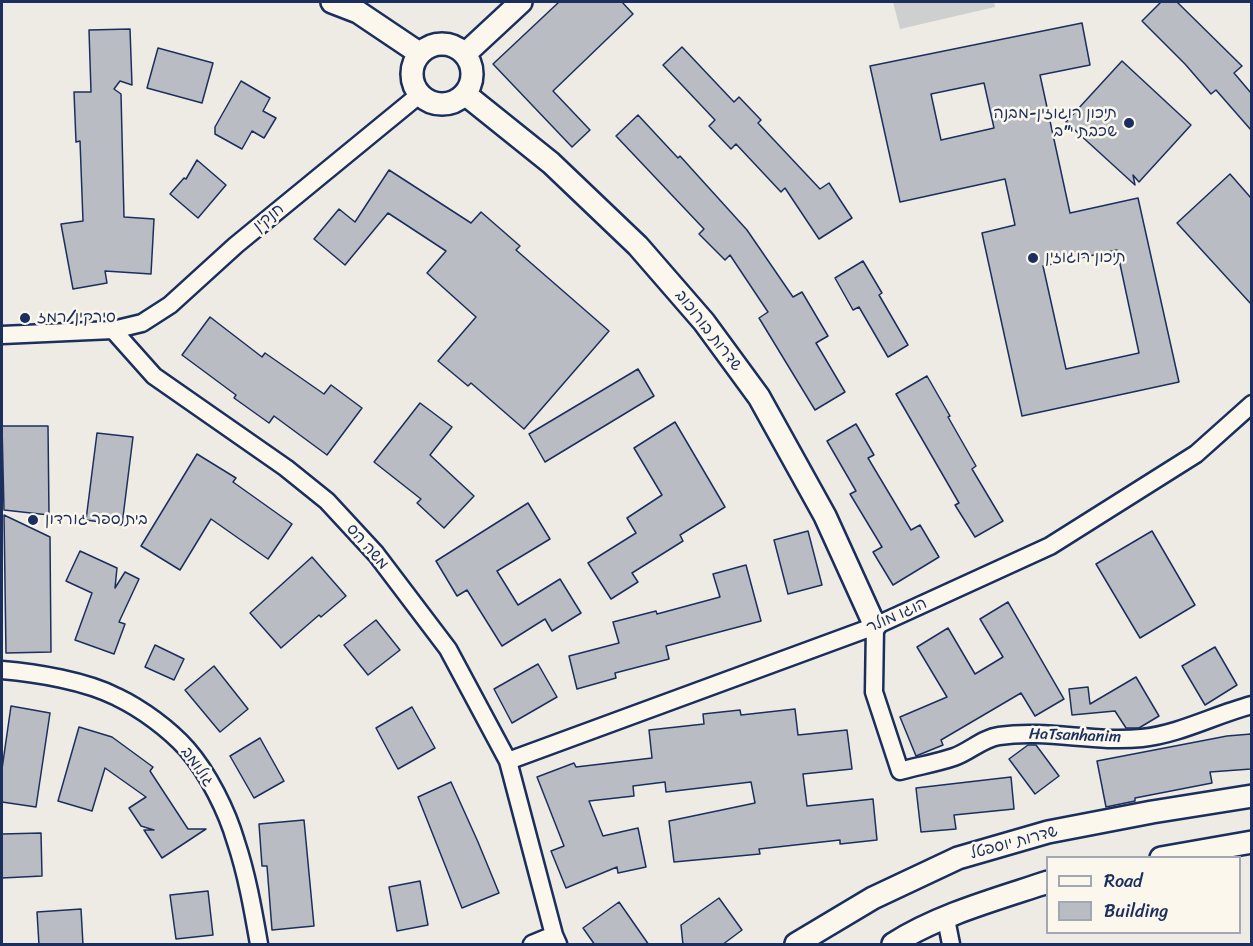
<!DOCTYPE html>
<html>
<head>
<meta charset="utf-8">
<style>
  body { margin:0 }
  #map { position:relative; width:1253px; height:946px; overflow:hidden; background:#eeebe4; font-family:Sriracha,sans-serif }
  canvas { display:block }
  .frame { position:absolute; inset:0; border:3px solid #1b2f5e; pointer-events:none }
  .legend { position:absolute; left:1046px; top:856px; width:195px; height:78px; box-sizing:border-box; background:#fbf7ec; border:2px solid #a1a7b3; margin:0; padding:8px 10px; list-style:none; font-size:18px; color:#1b2f5e }
  .legend li { display:flex; align-items:center; gap:12px; height:30px }
  .legend b { width:30px; border:2px solid #a1a7b3 }
</style>
</head>
<body>
<div id="map">
<canvas width="1253" height="946"></canvas>
<div class="frame"></div>
<ul class="legend">
<li><b style="height:8px;background:#fbf7ec"></b>Road</li>
<li><b style="height:16px;background:#b9bcc3"></b>Building</li>
</ul>
</div>
<script>
const ctx = document.querySelector('canvas').getContext('2d');
ctx.lineJoin = 'round';
function fillPath(path, color) {
  ctx.fillStyle = color;
  ctx.fill(path, 'evenodd');
}
function strokePath(path, color, width, dash) {
  ctx.strokeStyle = color;
  ctx.lineWidth = width;
  ctx.lineCap = dash ? 'butt' : 'round';
  ctx.setLineDash(dash || []);
  ctx.stroke(path);
}
function drawText(font, color, halo, rows, align = 'center') {
  ctx.font = font + ' Sriracha,"Playpen Sans Hebrew",sans-serif';
  ctx.lineWidth = 5;
  ctx.setLineDash([]);
  ctx.textBaseline = 'middle';
  ctx.strokeStyle = halo;
  ctx.fillStyle = color;
  for (const [text, x, y, turn = 0] of rows) {
    ctx.save();
    ctx.translate(x, y);
    ctx.rotate((+turn || 0) * Math.PI / 180);
    ctx.textAlign = isNaN(turn) ? turn : align;
    if (halo) ctx.strokeText(text, 0, 0);
    ctx.fillText(text, 0, 0);
    ctx.restore();
  }
}
const green = new Path2D(`
  M 893,2 L 994,2 L 995,7 L 900,29 Z`);
const building = new Path2D(`
  M 559,2 L 622,2 L 633,14 L 553,91 L 590,130 L 572,147 L 493,64 Z
  M 1161,2 L 1177,2 L 1242,66 L 1234,73 L 1251,93 L 1251,130 L 1216,90 L 1211,94 L 1185,64 L 1142,21 Z
  M 1082,23 L 1090,65 L 1040,75 L 1070,213 L 1138,198 L 1179,382 L 1022,416 L 982,233 L 1015,225 L 1005,179 L 900,202 L 870,66 ZM 984,83 L 994,128 L 941,140 L 931,94 ZM 1117,250 L 1139,353 L 1066,369 L 1043,266 Z
  M 130,29 L 132,85 L 120,81 L 114,89 L 121,94 L 124,217 L 154,219 L 151,274 L 105,271 L 107,283 L 73,289 L 61,224 L 83,221 L 80,141 L 76,142 L 74,92 L 91,92 L 89,30 Z
  M 682,47 L 734,102 L 739,97 L 761,120 L 758,123 L 820,189 L 829,183 L 852,218 L 819,239 L 785,188 L 781,192 L 736,144 L 731,149 L 709,126 L 715,120 L 663,65 Z
  M 158,48 L 213,63 L 202,103 L 147,88 Z
  M 1122,61 L 1191,125 L 1139,182 L 1133,175 L 1135,185 L 1066,122 Z
  M 241,81 L 270,98 L 263,111 L 276,118 L 264,138 L 252,131 L 242,149 L 215,134 L 215,127 Z
  M 638,115 L 678,158 L 680,156 L 747,230 L 793,297 L 802,292 L 828,336 L 816,343 L 845,392 L 815,410 L 759,318 L 768,312 L 730,255 L 725,260 L 699,234 L 704,229 L 616,136 Z
  M 197,160 L 226,185 L 198,218 L 170,194 L 184,178 L 186,179 Z
  M 389,170 L 471,223 L 481,212 L 520,246 L 516,250 L 609,331 L 524,429 L 471,383 L 468,386 L 438,361 L 476,317 L 427,273 L 446,251 L 388,213 L 345,265 L 314,239 L 339,209 L 355,222 Z
  M 1230,174 L 1251,198 L 1251,304 L 1177,223 Z
  M 863,261 L 882,293 L 879,295 L 908,345 L 888,357 L 859,307 L 853,310 L 835,278 Z
  M 210,317 L 262,357 L 265,353 L 324,394 L 331,385 L 362,408 L 327,455 L 274,416 L 269,423 L 234,398 L 236,395 L 182,355 Z
  M 638,369 L 654,396 L 545,462 L 529,434 Z
  M 927,376 L 950,416 L 948,417 L 976,466 L 972,469 L 1003,521 L 975,537 L 955,505 L 959,503 L 896,394 Z
  M 420,403 L 452,427 L 430,455 L 474,496 L 444,528 L 417,503 L 421,499 L 374,462 Z
  M 675,422 L 725,507 L 680,535 L 683,541 L 632,573 L 638,582 L 611,599 L 588,563 L 636,533 L 627,518 L 662,495 L 634,448 Z
  M 856,424 L 874,455 L 868,458 L 911,530 L 920,525 L 939,557 L 893,585 L 873,552 L 882,547 L 850,494 L 856,491 L 827,441 Z
  M 2,426 L 48,426 L 49,515 L 4,510 Z
  M 97,433 L 133,437 L 122,525 L 86,520 Z
  M 197,454 L 236,478 L 233,482 L 292,524 L 268,559 L 211,519 L 180,570 L 141,546 Z
  M 528,503 L 550,539 L 497,571 L 518,605 L 560,579 L 581,613 L 552,631 L 545,619 L 502,646 L 467,590 L 457,596 L 436,561 Z
  M 4,515 L 50,537 L 51,652 L 6,653 Z
  M 808,531 L 822,585 L 788,594 L 774,540 Z
  M 1152,531 L 1195,605 L 1140,638 L 1096,564 Z
  M 80,551 L 117,568 L 115,588 L 125,572 L 139,579 L 119,622 L 125,624 L 114,654 L 75,640 L 92,593 L 66,581 Z
  M 312,557 L 346,596 L 321,617 L 319,615 L 281,648 L 250,613 Z
  M 746,565 L 761,621 L 666,646 L 669,659 L 615,673 L 616,678 L 577,689 L 569,656 L 619,643 L 613,622 L 656,611 L 657,614 L 720,597 L 713,574 Z
  M 1008,602 L 1064,699 L 1035,716 L 1021,693 L 941,740 L 943,745 L 916,756 L 900,717 L 947,697 L 917,647 L 948,628 L 975,674 L 1003,657 L 980,619 Z
  M 376,620 L 400,650 L 368,675 L 344,645 Z
  M 155,645 L 184,659 L 174,680 L 145,667 Z
  M 1215,647 L 1237,685 L 1205,705 L 1182,666 Z
  M 538,664 L 557,697 L 512,723 L 494,689 Z
  M 214,666 L 248,709 L 220,732 L 185,690 Z
  M 1136,677 L 1159,716 L 1139,728 L 1126,728 L 1115,711 L 1072,715 L 1069,689 L 1088,687 L 1090,704 Z
  M 11,706 L 50,713 L 36,807 L 2,802 L 2,769 Z
  M 412,707 L 435,748 L 398,769 L 376,728 Z
  M 795,709 L 798,735 L 847,730 L 852,769 L 803,774 L 807,806 L 873,799 L 877,840 L 840,844 L 840,840 L 759,849 L 760,854 L 674,862 L 669,821 L 755,803 L 751,782 L 666,792 L 665,782 L 633,786 L 634,796 L 589,801 L 603,836 L 638,828 L 646,867 L 618,873 L 617,867 L 566,888 L 551,851 L 564,846 L 537,777 L 574,763 L 576,767 L 652,758 L 649,730 L 704,724 L 703,714 L 740,710 L 741,715 Z
  M 79,727 L 112,737 L 153,767 L 150,771 L 188,829 L 206,829 L 162,858 L 144,830 L 154,830 L 141,826 L 129,808 L 146,797 L 105,768 L 92,811 L 58,801 Z
  M 1251,734 L 1251,769 L 1210,772 L 1212,783 L 1135,798 L 1135,801 L 1106,807 L 1097,761 L 1227,736 Z
  M 260,738 L 284,781 L 254,798 L 230,756 Z
  M 1028,745 L 1036,745 L 1059,776 L 1035,794 L 1009,759 Z
  M 1011,777 L 1014,809 L 954,815 L 956,829 L 921,832 L 916,788 Z
  M 451,782 L 478,842 L 499,893 L 462,908 L 418,797 Z
  M 304,820 L 314,926 L 272,930 L 267,866 L 262,866 L 259,824 Z
  M 41,833 L 42,876 L 2,878 L 2,834 Z
  M 420,881 L 428,925 L 397,931 L 389,887 Z
  M 208,891 L 213,935 L 176,939 L 170,895 Z
  M 719,898 L 742,930 L 722,945 L 683,945 L 681,925 Z
  M 619,902 L 649,945 L 595,945 L 583,928 Z
  M 81,909 L 83,945 L 39,945 L 37,912 Z`);
const minor = new Path2D(`
  M 113,330 L 154,376 L 286,468 L 327,501 L 376,554 L 448,649 L 508,761 L 554,935 L 558,944
  M 2,335 L 113,330 L 142,323 L 170,305 L 236,245 L 419,95
  M 875,626 L 874,692 L 900,771 C 918,766 936,763 954,757 C 969,752 983,738 999,736 C 1047,729 1094,743 1142,738 C 1180,734 1214,715 1252,705
  M 2,670 C 37,673 86,681 117,697 C 142,709 169,729 187,749 C 208,773 227,811 236,842 C 247,875 253,910 259,944
  M 508,761 L 875,626 L 1050,546 L 1196,454 L 1252,404
  M 946,919 L 951,944
  M 532,944 L 554,935`);
const tertiary = new Path2D(`
  M 332,2 L 358,12 L 419,53
  M412 74a30 30 0 1 1 60 0a30 30 0 1 1-60 0Z
  M 465,54 L 521,2
  M 465,94 L 551,163 L 638,246 L 704,322 L 759,397 L 825,516 L 875,626
  M 1161,858 L 1252,842
  M 796,944 L 873,898 L 958,858 L 1048,832 L 1152,812 L 1252,796
  M 893,944 C 938,915 997,899 1048,882`);
const markers = [
  [1129,123,6,"#1b2f5e"],
  [1033,258,6,"#1b2f5e"],
  [25,318,6,"#1b2f5e"],
  [33,520,6,"#1b2f5e"]
];
const poiNames = [
  ["תיכון רוגוזין-מבנה",1117,114,"right"],
  ["שכבת י\"ב",1117,132,"right"],
  ["תיכון רוגוזין",1045,258],
  ["סירקין/רמז",37,318],
  ["בית ספר גורדון",45,520]
];
const streetNames = [
  ["חנקין",269,218,-39],
  ["שדרות בורוכוב",708,331,52],
  ["משה הס",367,547,49],
  ["הוגו מולר",897,616,-24],
  ["HaTsanhanim",1075,736,2],
  ["גולומב",197,767,55],
  ["שדרות יוספטל",1014,843,-15]
];
fillPath(green, '#cecfcf');
fillPath(building, '#b9bcc3');
strokePath(building, '#1b2f5e', 1.5);
strokePath(minor, '#1b2f5e', 21);
strokePath(tertiary, '#1b2f5e', 26);
strokePath(minor, '#fbf7ec', 16);
strokePath(tertiary, '#fbf7ec', 21);
for (const [x, y, r, color] of markers) {
  const dot = new Path2D();
  dot.arc(x, y, r, 0, 2 * Math.PI);
  ctx.fillStyle = color;
  ctx.fill(dot);
  strokePath(dot, '#fbf7ec', 2);
}
drawText('16px', '#1b2f5e', '#fbf7ec', poiNames, 'left');
drawText('16px', '#1b2f5e', '#fbf7ec', streetNames);
</script>
</body>
</html>
